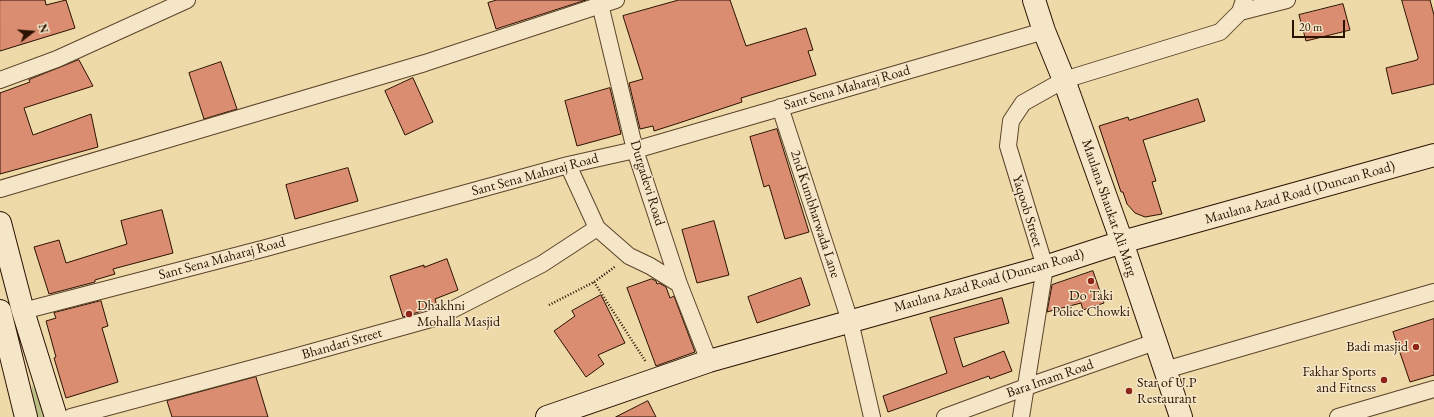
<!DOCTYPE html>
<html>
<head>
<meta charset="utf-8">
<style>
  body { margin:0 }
  #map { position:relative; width:1434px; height:417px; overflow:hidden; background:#eed9a9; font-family:"EB Garamond",serif }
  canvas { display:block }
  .north { position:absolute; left:12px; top:12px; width:40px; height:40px; -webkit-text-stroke:3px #f4e6c7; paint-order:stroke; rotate:73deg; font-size:11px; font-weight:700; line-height:16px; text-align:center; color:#2b1100 }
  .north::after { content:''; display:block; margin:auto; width:14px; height:18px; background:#2b1100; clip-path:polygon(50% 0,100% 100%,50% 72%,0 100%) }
  .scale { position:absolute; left:1292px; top:20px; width:53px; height:18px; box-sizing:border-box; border:2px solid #2b1100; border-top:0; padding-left:5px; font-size:12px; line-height:14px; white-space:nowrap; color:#2b1100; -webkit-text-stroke:3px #f4e6c7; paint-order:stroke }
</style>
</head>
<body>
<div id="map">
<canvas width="1434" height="417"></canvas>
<div class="north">N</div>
<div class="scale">20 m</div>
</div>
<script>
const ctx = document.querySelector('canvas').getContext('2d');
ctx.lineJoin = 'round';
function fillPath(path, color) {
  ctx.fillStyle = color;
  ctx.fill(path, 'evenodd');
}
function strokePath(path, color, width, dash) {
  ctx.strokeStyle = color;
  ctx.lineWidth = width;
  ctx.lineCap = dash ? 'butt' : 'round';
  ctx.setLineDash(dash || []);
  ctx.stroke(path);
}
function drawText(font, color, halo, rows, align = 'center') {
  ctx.font = font + ' "EB Garamond",serif';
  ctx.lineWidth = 3;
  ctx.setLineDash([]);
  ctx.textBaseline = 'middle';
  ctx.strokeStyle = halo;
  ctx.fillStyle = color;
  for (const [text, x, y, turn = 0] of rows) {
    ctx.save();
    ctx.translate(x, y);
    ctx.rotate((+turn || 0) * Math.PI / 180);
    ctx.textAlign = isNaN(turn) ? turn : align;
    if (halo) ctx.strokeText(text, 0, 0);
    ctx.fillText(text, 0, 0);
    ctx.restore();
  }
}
const green = new Path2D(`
  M 32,385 L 48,413 L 49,417 L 33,417 Z`);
const building = new Path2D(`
  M 0,0 L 45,0 L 46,5 L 66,0 L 75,28 L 0,51 Z
  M 497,0 L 586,0 L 496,29 L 488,3 Z
  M 679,0 L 730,0 L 746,46 L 806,28 L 813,50 L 808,51 L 816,75 L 741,98 L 742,102 L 679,123 L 654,131 L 653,126 L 640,129 L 629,83 L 643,79 L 623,16 Z
  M 1402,0 L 1430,0 L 1434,15 L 1434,84 L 1392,94 L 1386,68 L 1417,60 L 1418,58 Z
  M 1343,4 L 1350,30 L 1306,41 L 1299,15 Z
  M 79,60 L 93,86 L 24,108 L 33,135 L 91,114 L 98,147 L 0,174 L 0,93 L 30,82 L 29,80 Z
  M 221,62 L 237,109 L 204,119 L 189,73 Z
  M 413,78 L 433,122 L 405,135 L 385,91 Z
  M 610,88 L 621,134 L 577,146 L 565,101 Z
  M 1198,99 L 1205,121 L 1143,140 L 1156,181 L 1152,182 L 1162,214 L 1145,217 L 1135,213 L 1127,204 L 1123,192 L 1121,192 L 1099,126 L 1128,117 L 1129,120 Z
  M 777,129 L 809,232 L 785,239 L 769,185 L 764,187 L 750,137 Z
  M 348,168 L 358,201 L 295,219 L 286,185 Z
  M 162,210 L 173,253 L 113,269 L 115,274 L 95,280 L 95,282 L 49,294 L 34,247 L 59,240 L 66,263 L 127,244 L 121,221 Z
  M 714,221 L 729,275 L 697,283 L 682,230 Z
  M 447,259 L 458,290 L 435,299 L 437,306 L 403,317 L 390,276 L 424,265 L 424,267 Z
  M 1093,271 L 1104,303 L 1083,310 L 1081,303 L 1047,312 L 1052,285 Z
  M 801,278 L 810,305 L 757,323 L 748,297 Z
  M 652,279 L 656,281 L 657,284 L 659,283 L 666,287 L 670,298 L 674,296 L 695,352 L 656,366 L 627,288 Z
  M 601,295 L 625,343 L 598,355 L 604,364 L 586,377 L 554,331 L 575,316 L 572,311 Z
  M 1002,298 L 1009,323 L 954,338 L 963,367 L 1004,351 L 1012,371 L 990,379 L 989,376 L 888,412 L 883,396 L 947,373 L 930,318 Z
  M 101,301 L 108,326 L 102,328 L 118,382 L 66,398 L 54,358 L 56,357 L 46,321 L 56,318 L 54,313 Z
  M 1434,319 L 1434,375 L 1410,382 L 1393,332 Z
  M 256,377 L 268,417 L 172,417 L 167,401 Z
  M 648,401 L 656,417 L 616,417 Z`);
const path = new Path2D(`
  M 594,282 L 646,362
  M 549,305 L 594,282 L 616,266`);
const minor = new Path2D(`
  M 599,0 L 635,150 L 679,284 L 709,361
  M 1240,12 L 1287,0
  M 0,80 L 57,59 L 187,0
  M 780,107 L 850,321 L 872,417
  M 568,165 L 597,228 L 629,256 L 650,266 L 679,284
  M 0,189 L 425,63 L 616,0
  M 23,311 L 266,248 L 568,165 L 635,150 L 1044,31
  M 1165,370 L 1434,292
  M 71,417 L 298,356 L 438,317 L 542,264 L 597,228
  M 945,417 L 1026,387 L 1155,342
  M 1021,417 L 1045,267 L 1008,146 L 1011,121 L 1023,103 L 1064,80 L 1220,32 L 1240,12 L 1244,0
  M 1338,417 L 1434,389`);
const secondary = new Path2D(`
  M 1034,0 L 1044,31 L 1064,80 L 1122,242 L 1181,417
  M 0,223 L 23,311 L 56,417
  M 0,311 L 26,417
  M 547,417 L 709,361 L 1045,267 L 1122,242 L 1434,155`);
const markers = [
  [1091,281,4,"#8f2418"],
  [409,314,4,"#8f2418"],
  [1416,347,4,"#8f2418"],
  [1384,380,4,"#8f2418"],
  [1129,391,4,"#8f2418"]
];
const streetNames = [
  ["Sant Sena Maharaj Road",847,88,-16],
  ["Sant Sena Maharaj Road",535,175,-15],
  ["Durgadevi Road",647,183,73],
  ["Maulana Azad Road (Duncan Road)",1300,193,-16],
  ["Maulana Shaukat Ali Marg",1109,208,71],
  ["Yaqoob Street",1027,211,73],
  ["2nd Kumbharwada Lane",815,214,72],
  ["Sant Sena Maharaj Road",222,259,-15],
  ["Maulana Azad Road (Duncan Road)",989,281,-16],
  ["Bhandari Street",342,344,-16],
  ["Bara Imam Road",1050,379,-19]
];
const poiNames = [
  ["Do Taki",1091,296,"center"],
  ["Police Chowki",1091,312,"center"],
  ["Dhakhni",417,306],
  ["Mohalla Masjid",417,322],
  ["Badi masjid",1408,347,"right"],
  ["Fakhar Sports",1376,372,"right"],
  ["and Fitness",1376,388,"right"],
  ["Star of U.P",1137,383],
  ["Restaurant",1137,399]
];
fillPath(green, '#babf87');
fillPath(building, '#da8d71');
strokePath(building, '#2b1100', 1);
strokePath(minor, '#5c432a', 18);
strokePath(secondary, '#2b1100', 24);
strokePath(path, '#2b1100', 2.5, [1, 2]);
strokePath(minor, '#f4e6c7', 16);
strokePath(secondary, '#f4e6c7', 22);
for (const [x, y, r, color] of markers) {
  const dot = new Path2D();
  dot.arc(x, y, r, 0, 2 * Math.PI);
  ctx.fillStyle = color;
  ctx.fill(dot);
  strokePath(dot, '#f4e6c7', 1.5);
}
drawText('14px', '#2b1100', '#f4e6c7', streetNames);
drawText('14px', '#2b1100', '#f4e6c7', poiNames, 'left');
</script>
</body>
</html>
